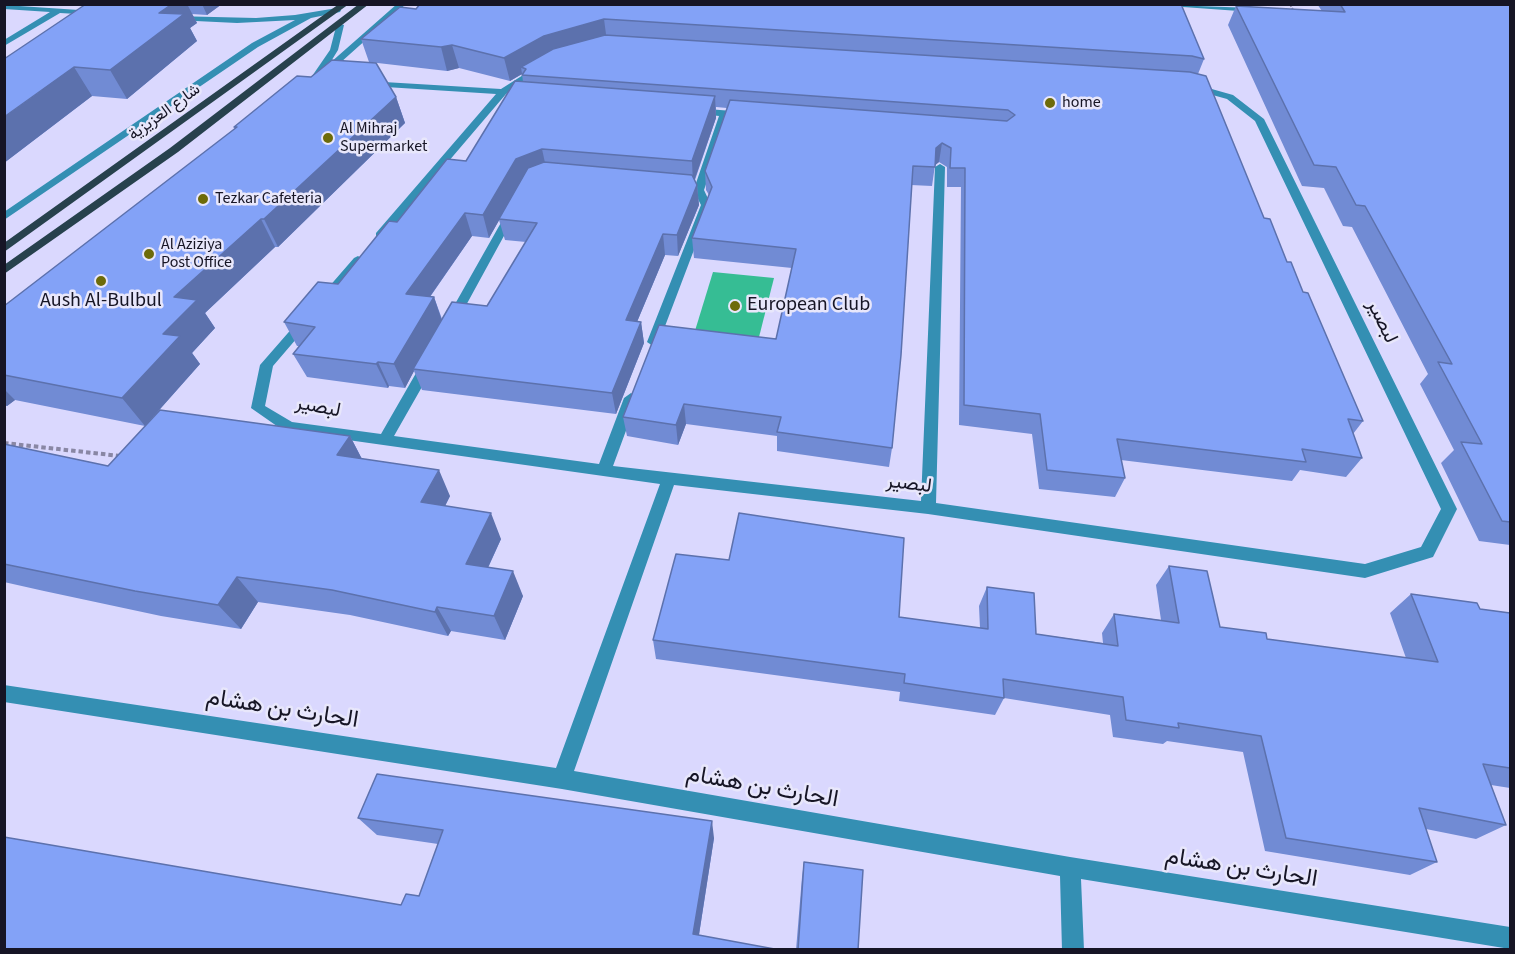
<!DOCTYPE html>
<html>
<head>
<meta charset="utf-8">
<style>
  body { margin:0 }
  #map { position:relative; width:1515px; height:954px; overflow:hidden; background:#dad8fe; font-family:"Source Sans 3",sans-serif }
  canvas { display:block }
  .frame { position:absolute; inset:0; border:6px solid #161525; pointer-events:none }
</style>
</head>
<body>
<div id="map">
<canvas width="1515" height="954"></canvas>
<div class="frame"></div>
</div>
<script>
const ctx = document.querySelector('canvas').getContext('2d');
ctx.lineJoin = 'round';
function fillPath(path, color) {
  ctx.fillStyle = color;
  ctx.fill(path, 'evenodd');
}
function strokePath(path, color, width, dash) {
  ctx.strokeStyle = color;
  ctx.lineWidth = width;
  ctx.lineCap = dash ? 'butt' : 'round';
  ctx.setLineDash(dash || []);
  ctx.stroke(path);
}
function drawText(font, color, halo, rows, align = 'center') {
  ctx.font = font + ' "Source Sans 3",Vazirmatn,sans-serif';
  ctx.lineWidth = 5;
  ctx.setLineDash([]);
  ctx.textBaseline = 'middle';
  ctx.strokeStyle = halo;
  ctx.fillStyle = color;
  for (const [text, x, y, turn = 0] of rows) {
    ctx.save();
    ctx.translate(x, y);
    ctx.rotate((+turn || 0) * Math.PI / 180);
    ctx.textAlign = isNaN(turn) ? turn : align;
    if (halo) ctx.strokeText(text, 0, 0);
    ctx.fillText(text, 0, 0);
    ctx.restore();
  }
}
const water = new Path2D(`
  M 713,272 L 774,278 L 758,341 L 694,334 Z`);
const pathFar1 = new Path2D(`
  M 1290,4 L 1294,12`);
const path = new Path2D(`
  M 4,443 L 120,456`);
const minor = new Path2D(`
  M 397,4 L 406,4 L 331,71 L 325,71 L 316,84 L 310,84 L 308,82 L 330,50 L 337,23 L 344,25 L 338,50 L 330,63 Z
  M 1141,4 L 1253,8 L 1257,10 L 1253,12 Z
  M 4,5 L 94,11 L 98,13 L 94,15 L 60,13 L 4,46 L 4,40 L 50,12 L 4,9 Z
  M 337,8 L 341,10 L 340,12 L 311,18 L 258,47 L 4,220 L 4,212 L 252,43 L 295,20 L 237,23 L 175,20 L 171,18 L 172,16 L 256,18 L 295,15 Z
  M 539,65 L 543,68 L 542,70 L 506,94 L 384,237 L 376,237 L 376,233 L 496,94 L 370,86 L 367,85 L 367,81 L 501,89 Z
  M 1194,84 L 1233,95 L 1264,119 L 1457,509 L 1433,557 L 1365,578 L 928,514 L 674,485 L 574,771 L 1070,857 L 1510,927 L 1510,949 L 1081,879 L 1084,950 L 1062,950 L 1060,876 L 562,789 L 4,702 L 4,685 L 556,768 L 660,484 L 284,431 L 251,408 L 260,365 L 301,318 L 309,318 L 311,321 L 309,324 L 273,366 L 265,406 L 292,422 L 381,434 L 423,361 L 428,359 L 435,364 L 394,436 L 599,464 L 624,398 L 631,393 L 638,398 L 613,466 L 921,501 L 935,167 L 940,164 L 945,167 L 936,503 L 1365,564 L 1421,547 L 1441,509 L 1255,121 L 1227,99 L 1191,89 L 1189,87 Z
  M 696,108 L 744,112 L 749,115 L 744,118 L 729,117 L 704,190 L 711,205 L 659,342 L 653,346 L 647,342 L 701,205 L 695,193 L 677,191 L 672,188 L 677,185 L 695,186 L 719,116 L 693,113 L 693,109 Z
  M 512,209 L 517,212 L 458,320 L 452,324 L 448,323 L 446,320 L 507,212 Z
  M 358,256 L 364,260 L 362,262 L 329,302 L 321,302 L 319,299 L 321,296 L 354,258 Z`);
const major = new Path2D(`
  M 339,4 L 349,4 L 4,252 L 4,243 Z
  M 359,4 L 369,4 L 178,152 L 4,274 L 4,265 L 170,148 Z`);
const wall = new Path2D(`
  M 86,4 L 222,4 L 207,15 L 192,14 L 197,23 L 190,28 L 197,41 L 127,99 L 92,96 L 4,163 Z
  M 1181,4 L 1204,59 L 1198,74 L 1264,218 L 1303,292 L 1363,421 L 1353,434 L 1362,458 L 1346,477 L 1300,470 L 1292,481 L 1121,460 L 1125,478 L 1115,497 L 1039,489 L 1032,434 L 959,425 L 961,187 L 947,187 L 947,167 L 939,162 L 935,165 L 932,186 L 911,185 L 892,448 L 889,467 L 777,451 L 777,436 L 686,424 L 678,445 L 627,436 L 623,417 L 776,339 L 792,268 L 694,258 L 692,238 L 709,195 L 706,190 L 705,171 L 727,108 L 716,107 L 716,118 L 695,180 L 697,185 L 699,205 L 678,256 L 665,255 L 637,322 L 641,322 L 644,343 L 616,414 L 422,390 L 414,371 L 405,388 L 389,386 L 388,388 L 307,377 L 293,354 L 299,346 L 297,346 L 284,322 L 338,284 L 397,222 L 466,161 L 523,82 L 522,74 L 510,81 L 459,68 L 447,71 L 369,62 L 361,39 L 416,9 ZM 499,220 L 505,240 L 526,242 L 487,306 L 442,319 L 434,297 L 430,297 L 472,236 L 489,238 Z
  M 1317,4 L 1510,4 L 1510,545 L 1479,541 L 1441,463 L 1454,450 L 1420,384 L 1428,374 L 1352,227 L 1343,226 L 1324,188 L 1302,186 L 1228,25 L 1236,6 L 1322,11 Z
  M 396,97 L 405,123 L 278,247 L 275,247 L 205,313 L 215,328 L 192,353 L 200,364 L 145,426 L 15,400 L 7,406 L 4,406 L 4,306 L 235,129 L 234,127 Z
  M 350,436 L 362,459 L 450,496 L 445,506 L 501,539 L 488,568 L 523,596 L 505,640 L 451,631 L 448,636 L 350,615 L 258,602 L 241,629 L 161,616 L 44,591 L 4,582 L 4,444 L 108,466 Z
  M 1169,566 L 1220,627 L 1267,639 L 1406,658 L 1390,613 L 1411,594 L 1480,609 L 1510,613 L 1510,788 L 1491,785 L 1506,825 L 1476,839 L 1426,829 L 1437,862 L 1410,875 L 1265,851 L 1243,752 L 1167,741 L 1163,744 L 1113,737 L 1110,715 L 1004,698 L 995,715 L 899,701 L 900,692 L 656,659 L 653,640 L 899,617 L 980,628 L 979,606 L 987,587 L 1036,634 L 1103,643 L 1102,633 L 1114,614 L 1161,620 L 1156,585 Z
  M 358,818 L 714,838 L 699,935 L 401,905 L 419,896 L 438,844 L 377,835 Z
  M 804,862 L 858,950 L 796,950 L 802,877 Z`);
const shadedWall = new Path2D(`
  M 172,4 L 187,4 L 197,23 L 190,28 L 197,41 L 127,99 L 110,70 L 159,13 Z
  M 202,4 L 222,4 L 207,15 Z
  M 604,19 L 607,42 L 526,69 L 521,67 L 522,74 L 510,81 L 504,58 L 544,36 Z
  M 452,45 L 459,68 L 447,71 L 441,47 Z
  M 74,67 L 92,96 L 4,163 L 4,117 Z
  M 715,96 L 716,118 L 693,184 L 692,161 Z
  M 396,97 L 405,123 L 278,247 L 264,219 Z
  M 942,143 L 939,162 L 933,167 L 936,148 Z
  M 542,149 L 547,172 L 521,182 L 489,238 L 483,215 L 516,159 Z
  M 697,185 L 699,205 L 678,256 L 677,235 Z
  M 465,213 L 472,236 L 415,318 L 406,294 Z
  M 261,219 L 275,247 L 205,313 L 215,328 L 192,353 L 200,364 L 145,426 L 122,398 L 163,334 L 174,297 Z
  M 663,234 L 665,255 L 629,341 L 626,320 Z
  M 434,297 L 442,321 L 413,369 L 414,371 L 405,388 L 394,364 Z
  M 641,322 L 644,343 L 616,414 L 612,393 Z
  M 378,362 L 389,386 L 388,388 L 376,364 Z
  M 4,389 L 15,400 L 7,406 L 4,403 Z
  M 684,404 L 686,424 L 678,445 L 676,425 Z
  M 350,436 L 364,463 L 337,455 Z
  M 439,470 L 450,496 L 434,528 L 421,502 Z
  M 491,513 L 501,539 L 478,589 L 466,564 Z
  M 513,571 L 523,596 L 505,640 L 494,616 Z
  M 237,577 L 258,602 L 241,629 L 218,605 Z
  M 437,607 L 451,631 L 448,636 L 435,612 Z
  M 712,821 L 714,838 L 697,947 L 693,934 Z`);
const building = new Path2D(`
  M 86,4 L 172,4 L 159,13 L 184,14 L 110,70 L 74,67 L 4,117 L 4,59 Z
  M 420,4 L 1181,4 L 1204,59 L 1192,56 L 604,19 L 544,36 L 504,58 L 452,45 L 441,47 L 361,39 L 400,7 L 416,9 Z
  M 1340,4 L 1510,4 L 1510,522 L 1502,521 L 1461,442 L 1482,444 L 1438,362 L 1452,364 L 1365,206 L 1356,205 L 1336,167 L 1314,165 L 1236,6 L 1345,12 Z
  M 605,35 L 1190,72 L 1206,76 L 1264,218 L 1270,219 L 1287,262 L 1291,262 L 1303,292 L 1308,293 L 1363,421 L 1348,419 L 1362,458 L 1302,449 L 1306,462 L 1117,439 L 1125,478 L 1047,470 L 1040,414 L 964,405 L 965,168 L 950,168 L 951,148 L 942,143 L 936,148 L 935,167 L 913,166 L 901,355 L 892,448 L 777,432 L 781,417 L 684,404 L 676,425 L 623,417 L 659,325 L 776,339 L 796,249 L 692,238 L 712,187 L 705,171 L 730,100 L 1007,121 L 1015,115 L 1008,110 L 522,75 L 526,69 L 521,67 L 553,49 Z
  M 332,60 L 376,63 L 396,97 L 264,219 L 261,219 L 174,297 L 197,300 L 163,334 L 180,336 L 122,398 L 4,375 L 4,306 L 237,127 L 234,127 L 297,76 L 311,77 Z
  M 515,81 L 715,96 L 692,161 L 542,149 L 516,159 L 483,215 L 465,213 L 406,294 L 434,297 L 394,364 L 378,362 L 376,364 L 293,354 L 315,327 L 284,322 L 318,282 L 338,284 L 389,221 L 397,222 L 447,159 L 466,161 Z
  M 544,162 L 692,175 L 697,185 L 677,235 L 663,234 L 626,320 L 641,322 L 612,393 L 413,369 L 452,302 L 487,306 L 537,223 L 499,219 L 528,168 Z
  M 160,410 L 350,436 L 337,455 L 439,470 L 421,502 L 491,513 L 466,564 L 513,571 L 494,616 L 437,607 L 435,612 L 332,590 L 237,577 L 218,605 L 135,591 L 4,564 L 4,444 L 108,466 Z
  M 739,513 L 904,538 L 899,617 L 988,629 L 987,587 L 1034,593 L 1036,634 L 1118,646 L 1114,614 L 1179,623 L 1169,566 L 1207,571 L 1220,627 L 1266,633 L 1267,639 L 1438,662 L 1411,594 L 1477,603 L 1480,609 L 1510,613 L 1510,768 L 1483,764 L 1506,825 L 1419,808 L 1437,862 L 1286,838 L 1261,736 L 1178,723 L 1179,728 L 1126,720 L 1123,697 L 1003,679 L 1004,698 L 904,683 L 905,674 L 653,640 L 676,554 L 729,560 Z
  M 377,774 L 712,821 L 693,934 L 780,950 L 4,950 L 4,837 L 401,905 L 406,894 L 419,896 L 443,830 L 358,818 Z
  M 804,862 L 863,870 L 858,950 L 798,950 Z`);
const markers = [
  [1050,103,6,"#6d6b09"],
  [328,138,6,"#6d6b09"],
  [203,199,6,"#6d6b09"],
  [149,254,6,"#6d6b09"],
  [101,281,6,"#6d6b09"],
  [735,306,6,"#6d6b09"]
];
const farPoinames = [
  ["home",1062,103],
  ["Al Mihraj",340,129],
  ["Supermarket",340,147],
  ["Tezkar Cafeteria",215,199],
  ["Al Aziziya",161,245],
  ["Post Office",161,263]
];
const farStreetnames = [
  ["شارع العزيزية",165,113,-36]
];
const poiNames = [
  ["Aush Al-Bulbul",101,302],
  ["European Club",747,306,"left"]
];
const streetNames = [
  ["لبصير",1381,322,64],
  ["لبصير",318,408,11],
  ["لبصير",909,485,7]
];
const nearStreetnames = [
  ["الحارث بن هشام",282,710,9],
  ["الحارث بن هشام",762,788,10],
  ["الحارث بن هشام",1241,869,9]
];
fillPath(water, '#36bd94');
strokePath(pathFar1, '#8987a4', 2, [3, 1.5]);
strokePath(path, '#8987a4', 4, [4.5, 3]);
fillPath(minor, '#348fb3');
fillPath(major, '#27414d');
fillPath(wall, '#718bd4');
fillPath(shadedWall, '#5c71ad');
fillPath(building, '#83a2f7');
strokePath(building, '#5c71ad', 1.5);
for (const [x, y, r, color] of markers) {
  const dot = new Path2D();
  dot.arc(x, y, r, 0, 2 * Math.PI);
  ctx.fillStyle = color;
  ctx.fill(dot);
  strokePath(dot, '#e8e7fb', 2);
}
drawText('16px', '#161525', '#e8e7fb', farPoinames, 'left');
drawText('16px', '#161525', '#e8e7fb', farStreetnames);
drawText('20px', '#161525', '#e8e7fb', poiNames);
drawText('20px', '#161525', '#e8e7fb', streetNames);
drawText('24px', '#161525', '#e8e7fb', nearStreetnames);
</script>
</body>
</html>
